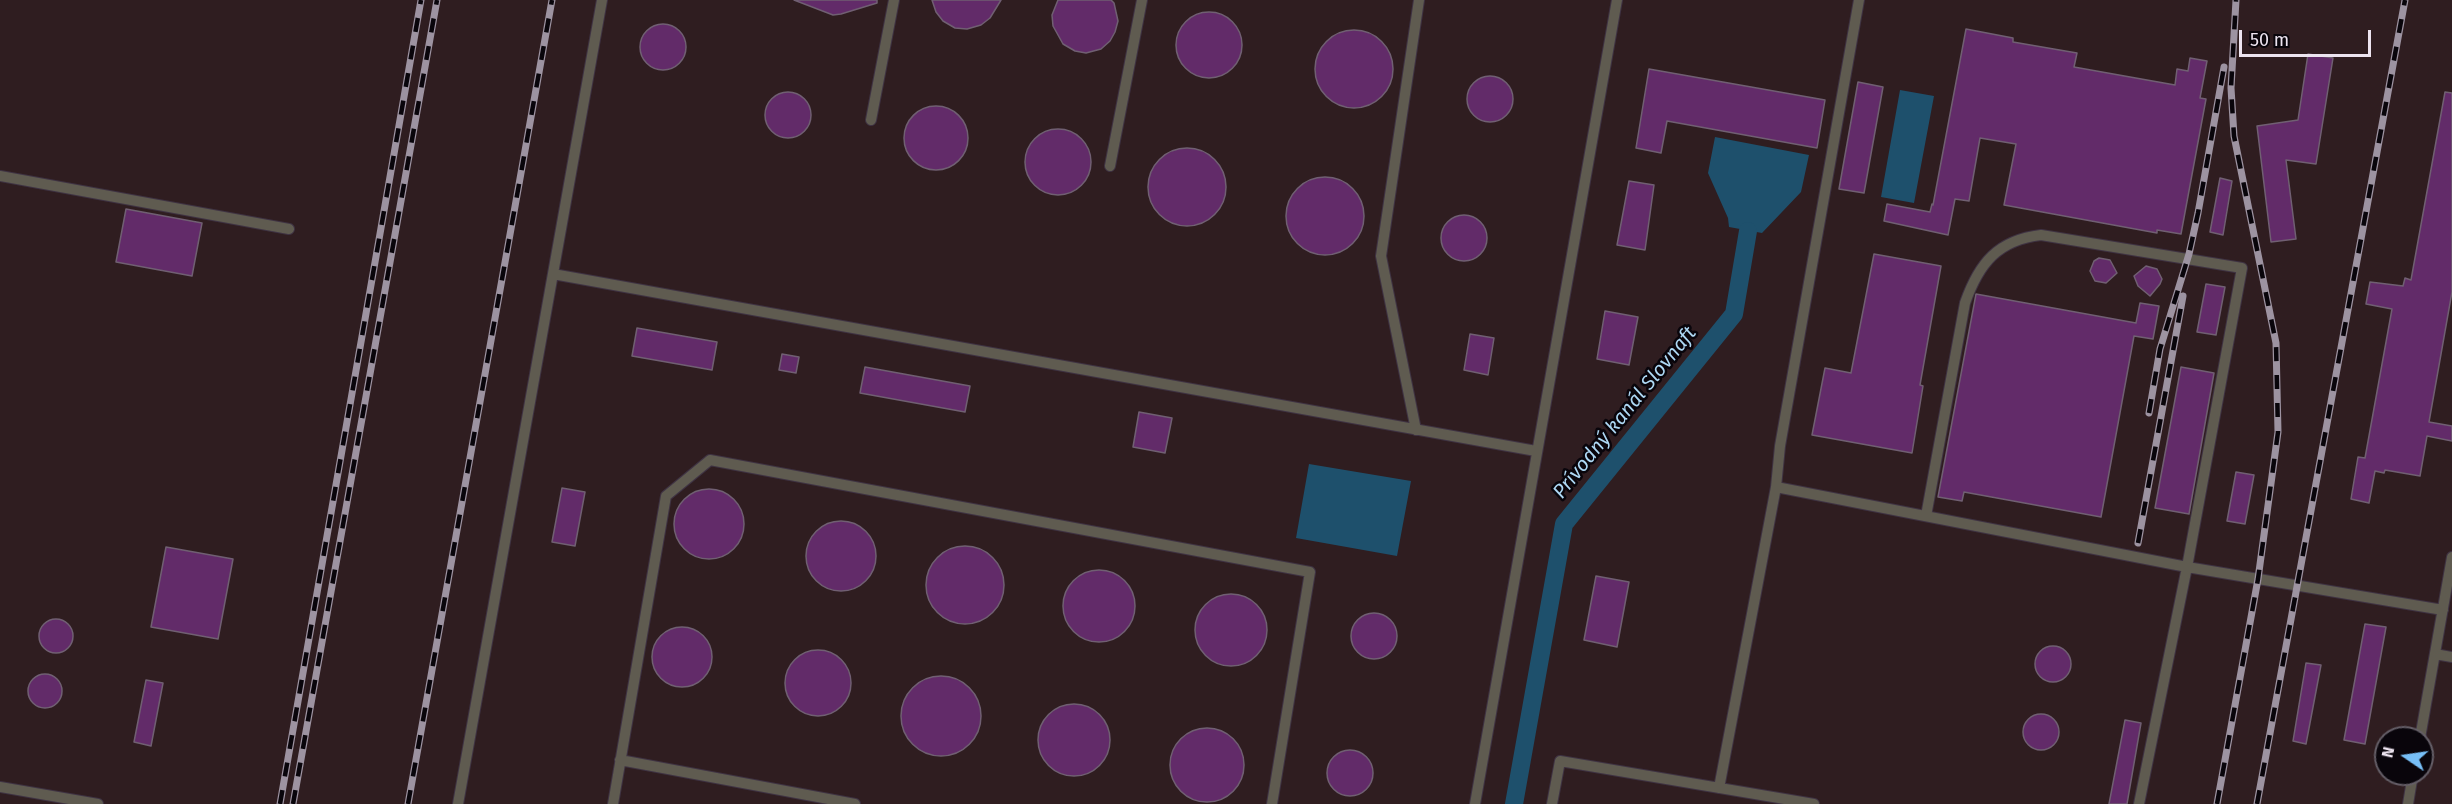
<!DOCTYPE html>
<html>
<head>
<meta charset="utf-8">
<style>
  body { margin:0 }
  #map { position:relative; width:2452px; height:804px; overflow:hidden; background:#231627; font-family:"Fira Sans",sans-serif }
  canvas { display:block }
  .north { position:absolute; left:2374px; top:726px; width:60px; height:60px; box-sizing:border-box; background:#09050b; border:2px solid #645e67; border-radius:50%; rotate:283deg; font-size:16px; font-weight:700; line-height:24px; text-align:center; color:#ede4f0 }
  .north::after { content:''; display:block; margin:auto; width:21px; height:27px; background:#77bff7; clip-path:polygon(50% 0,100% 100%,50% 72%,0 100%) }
  .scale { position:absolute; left:2239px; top:30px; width:132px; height:27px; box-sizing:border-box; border:3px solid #ede4f0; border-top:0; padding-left:8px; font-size:18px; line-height:21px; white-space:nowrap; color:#ede4f0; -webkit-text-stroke:4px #09050b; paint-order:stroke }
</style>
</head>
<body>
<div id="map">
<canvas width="2452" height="804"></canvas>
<div class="north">N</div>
<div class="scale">50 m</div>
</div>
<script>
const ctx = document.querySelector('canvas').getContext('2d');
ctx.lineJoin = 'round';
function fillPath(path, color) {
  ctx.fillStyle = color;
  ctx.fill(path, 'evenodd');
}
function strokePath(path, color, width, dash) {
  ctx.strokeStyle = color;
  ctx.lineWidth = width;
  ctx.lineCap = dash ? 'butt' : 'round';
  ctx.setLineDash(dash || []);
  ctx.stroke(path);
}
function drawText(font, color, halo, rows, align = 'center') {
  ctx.font = font + ' "Fira Sans",sans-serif';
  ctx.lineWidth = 5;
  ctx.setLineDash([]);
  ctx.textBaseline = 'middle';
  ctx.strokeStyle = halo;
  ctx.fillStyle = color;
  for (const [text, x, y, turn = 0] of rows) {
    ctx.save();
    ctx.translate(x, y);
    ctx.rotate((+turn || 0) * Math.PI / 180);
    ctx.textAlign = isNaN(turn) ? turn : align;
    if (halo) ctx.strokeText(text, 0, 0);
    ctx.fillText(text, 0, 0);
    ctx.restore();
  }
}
const industrial = new Path2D(`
  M 0,0 L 2452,0 L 2452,804 L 0,804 ZM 2386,738 L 2422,738 L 2422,774 L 2386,774 Z`);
const water = new Path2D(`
  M 1900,90 L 1934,96 L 1914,203 L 1881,197 Z
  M 1715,137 L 1809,155 L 1801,192 L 1762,233 L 1729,227 L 1728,218 L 1708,173 Z
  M 1309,464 L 1411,481 L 1397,556 L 1296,538 Z`);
const canal = new Path2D(`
  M 1514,804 L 1564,524 L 1734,314 L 1748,231`);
const building = new Path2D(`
  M 794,0 L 877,0 L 877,3 L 841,14 L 833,15 Z
  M 932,0 L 1001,0 L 990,18 L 981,25 L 967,29 L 955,28 L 943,21 L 936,12 Z
  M 1058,0 L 1111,0 L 1114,3 L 1118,21 L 1115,32 L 1110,41 L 1101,49 L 1086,53 L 1075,51 L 1063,44 L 1053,26 L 1052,15 Z
  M1176 45a33 33 0 1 1 66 0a33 33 0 1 1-66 0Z
  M640 47a23 23 0 1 1 46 0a23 23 0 1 1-46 0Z
  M 1966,29 L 2013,38 L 2013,42 L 2077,53 L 2074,67 L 2175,85 L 2177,69 L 2188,71 L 2190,58 L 2207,61 L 2200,98 L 2206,99 L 2181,234 L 2157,230 L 2157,233 L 2004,205 L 2016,144 L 1980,138 L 1969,201 L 1955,199 L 1948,235 L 1884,221 L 1887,204 L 1930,212 L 1932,204 L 1933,205 Z
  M1315 69a39 39 0 1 1 78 0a39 39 0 1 1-78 0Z
  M 2308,54 L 2333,58 L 2316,164 L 2286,160 L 2296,239 L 2271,242 L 2257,126 L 2298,120 Z
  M 1649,69 L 1825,100 L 1817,148 L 1667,121 L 1661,153 L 1636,148 Z
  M1467 99a23 23 0 1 1 46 0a23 23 0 1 1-46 0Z
  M 1858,82 L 1883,87 L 1864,193 L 1839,189 Z
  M765 115a23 23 0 1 1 46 0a23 23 0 1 1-46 0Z
  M 2445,92 L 2452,93 L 2452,292 L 2429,422 L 2452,426 L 2452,441 L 2427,436 L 2420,476 L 2385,470 L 2384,473 L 2375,471 L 2369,503 L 2351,499 L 2358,457 L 2365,458 L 2392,309 L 2366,304 L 2370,282 L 2403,286 L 2405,278 L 2411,280 Z
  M904 138a32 32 0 1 1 64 0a32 32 0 1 1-64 0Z
  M1025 162a33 33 0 1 1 66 0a33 33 0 1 1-66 0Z
  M1148 187a39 39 0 1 1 78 0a39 39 0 1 1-78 0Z
  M1286 216a39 39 0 1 1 78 0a39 39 0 1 1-78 0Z
  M 2220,178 L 2232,181 L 2223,235 L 2210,232 Z
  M 1629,181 L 1654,185 L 1645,250 L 1617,245 Z
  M 126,209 L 202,223 L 192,276 L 116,262 Z
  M1441 238a23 23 0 1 1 46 0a23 23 0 1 1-46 0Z
  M 1874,254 L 1941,266 L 1920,385 L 1923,386 L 1912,453 L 1812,435 L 1825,368 L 1851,373 Z
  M 2099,258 L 2110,260 L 2117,273 L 2106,283 L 2095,281 L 2090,271 L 2094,261 Z
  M 2146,266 L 2157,269 L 2162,279 L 2160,284 L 2150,296 L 2138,286 L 2134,276 Z
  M 2206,284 L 2225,287 L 2216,335 L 2197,332 Z
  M 1976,294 L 2136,323 L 2140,303 L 2159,306 L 2153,339 L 2134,336 L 2101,517 L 1964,492 L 1962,501 L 1938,497 Z
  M 1605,311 L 1638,317 L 1629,365 L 1597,359 Z
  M 637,328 L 717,342 L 712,370 L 632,356 Z
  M 1470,334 L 1494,338 L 1488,375 L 1464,370 Z
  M 782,354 L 799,357 L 796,373 L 779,370 Z
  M 865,367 L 970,386 L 965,412 L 860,393 Z
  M 2181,367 L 2214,373 L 2189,514 L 2155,508 Z
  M 1139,412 L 1172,418 L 1165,453 L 1133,447 Z
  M 2236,472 L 2254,475 L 2245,524 L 2227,521 Z
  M 562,488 L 585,492 L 575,546 L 552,542 Z
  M674 524a35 35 0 1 1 70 0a35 35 0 1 1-70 0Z
  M806 556a35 35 0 1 1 70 0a35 35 0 1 1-70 0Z
  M926 585a39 39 0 1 1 78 0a39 39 0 1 1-78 0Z
  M 166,547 L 233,559 L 218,639 L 151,627 Z
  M1063 606a36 36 0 1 1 72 0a36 36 0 1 1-72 0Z
  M 1596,576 L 1629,582 L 1617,647 L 1584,640 Z
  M1195 630a36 36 0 1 1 72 0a36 36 0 1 1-72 0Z
  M1351 636a23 23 0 1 1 46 0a23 23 0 1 1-46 0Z
  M39 636a17 17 0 1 1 34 0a17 17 0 1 1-34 0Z
  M 2365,624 L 2386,627 L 2365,744 L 2344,740 Z
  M652 657a30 30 0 1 1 60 0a30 30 0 1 1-60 0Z
  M2035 664a18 18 0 1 1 36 0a18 18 0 1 1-36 0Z
  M785 683a33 33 0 1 1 66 0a33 33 0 1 1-66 0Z
  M 2306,663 L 2321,665 L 2306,744 L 2293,741 Z
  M28 691a17 17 0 1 1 34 0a17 17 0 1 1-34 0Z
  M901 716a40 40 0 1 1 80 0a40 40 0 1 1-80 0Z
  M 146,680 L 163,683 L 151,746 L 134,742 Z
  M1038 740a36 36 0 1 1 72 0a36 36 0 1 1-72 0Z
  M2023 732a18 18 0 1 1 36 0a18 18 0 1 1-36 0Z
  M 2125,720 L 2141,723 L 2127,804 L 2109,804 Z
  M1170 765a37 37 0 1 1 74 0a37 37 0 1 1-74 0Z
  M1327 773a23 23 0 1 1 46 0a23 23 0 1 1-46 0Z`);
const service = new Path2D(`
  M 1859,0 L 1780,446 L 1776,487 L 2187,567 L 2443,610
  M 871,120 L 894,0
  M 1110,166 L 1142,0
  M 0,176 L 289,229
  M 553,274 L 1536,451
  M 1416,430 L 1381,256 L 1419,0
  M 1926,516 L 1965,303 C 1979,263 1998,240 2041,235 L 2242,268 L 2187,567 L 2139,804
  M 2435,654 L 2452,657
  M 2420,738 L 2452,557
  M 620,760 L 855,804
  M 0,787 L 98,804
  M 1719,788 L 1776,487
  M 458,804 L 602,0
  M 613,804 L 666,496 L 710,460 L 1310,572 L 1272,804
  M 1475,804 L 1617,0
  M 1552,804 L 1560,761 L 1814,804
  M 2408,804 L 2413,774`);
const rail = new Path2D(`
  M 2149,413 L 2160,349 L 2189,254 L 2198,213 L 2224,67
  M 2138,543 L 2183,296
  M 280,804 L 421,0
  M 293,804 L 437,0
  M 408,804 L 552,0
  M 2217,804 L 2258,579 L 2278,432 L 2276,343 L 2234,136 L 2231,88 L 2236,0
  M 2257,804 L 2405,0`);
const waterNames = [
  ["Prívodný kanál Slovnaft",1625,413,-51]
];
fillPath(industrial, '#2f1d20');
fillPath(water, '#1e506c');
strokePath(canal, '#1e506c', 18);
fillPath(building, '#622b69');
strokePath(building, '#705f72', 1.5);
strokePath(service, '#3f3343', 12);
strokePath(service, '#5f5b50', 10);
strokePath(rail, '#9d93a1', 7);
strokePath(rail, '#09050b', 4.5, [14]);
drawText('italic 20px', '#aed8f4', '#09050b', waterNames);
</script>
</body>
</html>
